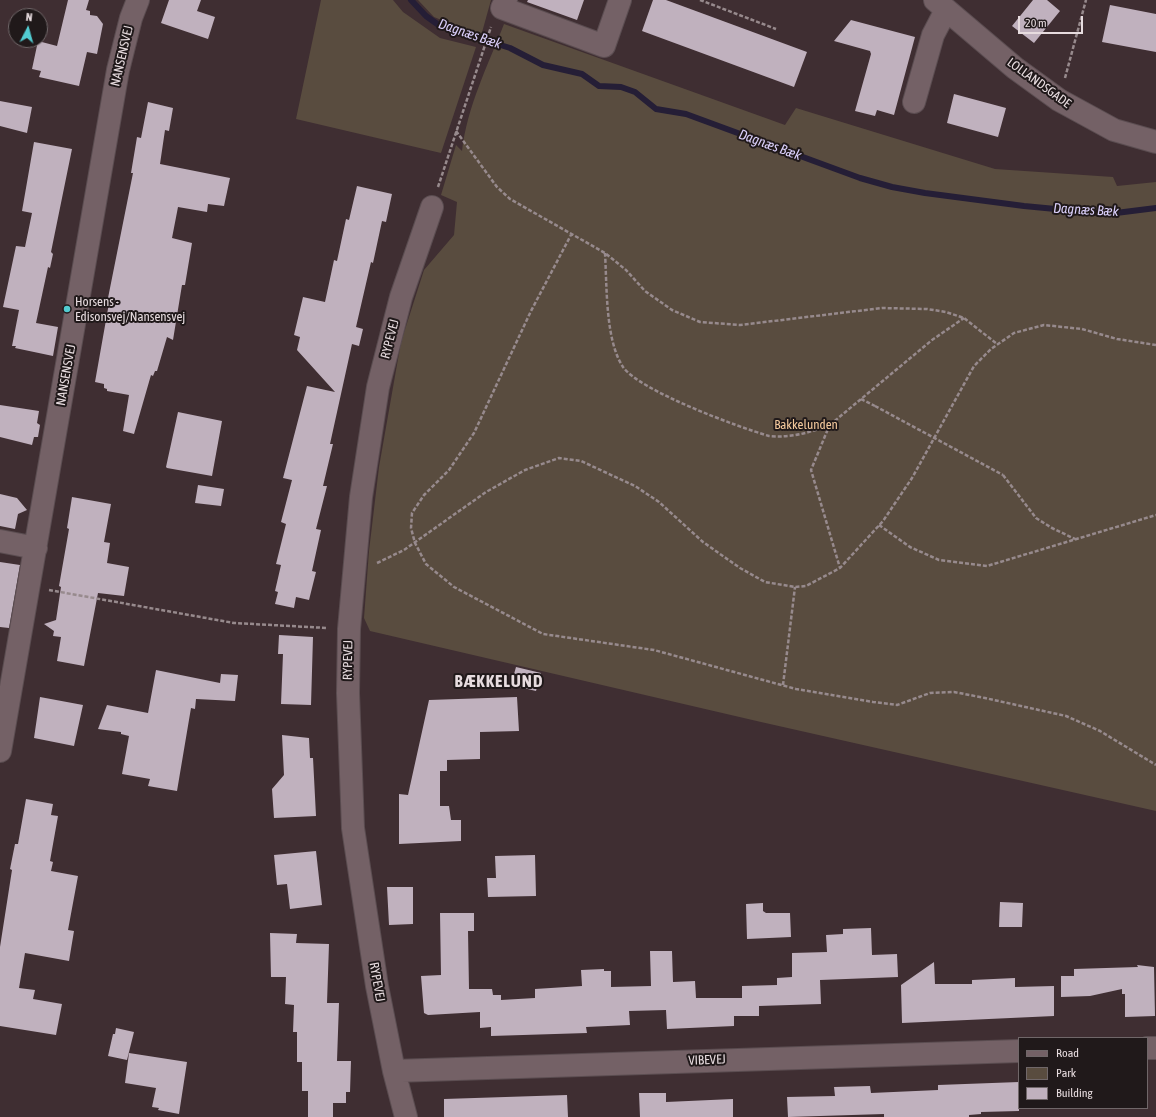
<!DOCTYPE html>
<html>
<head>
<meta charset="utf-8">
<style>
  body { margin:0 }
  #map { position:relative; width:1156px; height:1117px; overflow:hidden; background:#3f2e32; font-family:"Asap Condensed",sans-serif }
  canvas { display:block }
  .legend { position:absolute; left:1018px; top:1037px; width:130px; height:72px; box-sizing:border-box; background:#20191a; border:1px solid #706769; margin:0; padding:5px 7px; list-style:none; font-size:12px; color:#e7dcdf }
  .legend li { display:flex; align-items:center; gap:8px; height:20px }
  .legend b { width:20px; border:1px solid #706769 }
  .north { position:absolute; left:8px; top:8px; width:40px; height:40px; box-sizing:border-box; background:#20191a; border:1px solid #706769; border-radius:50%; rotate:6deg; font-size:11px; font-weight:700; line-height:16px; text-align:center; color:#e7dcdf }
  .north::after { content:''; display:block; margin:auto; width:14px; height:18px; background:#52ccd1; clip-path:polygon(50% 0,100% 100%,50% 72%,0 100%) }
  .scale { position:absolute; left:1018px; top:16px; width:65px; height:18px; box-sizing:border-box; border:2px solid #e7dcdf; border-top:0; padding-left:5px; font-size:12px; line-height:14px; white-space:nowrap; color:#e7dcdf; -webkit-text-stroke:3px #20191a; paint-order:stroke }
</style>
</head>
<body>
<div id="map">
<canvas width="1156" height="1117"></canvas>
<ul class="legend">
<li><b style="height:5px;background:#746166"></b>Road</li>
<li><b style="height:11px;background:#594c3f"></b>Park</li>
<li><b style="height:11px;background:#c0b1be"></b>Building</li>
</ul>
<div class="north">N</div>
<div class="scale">20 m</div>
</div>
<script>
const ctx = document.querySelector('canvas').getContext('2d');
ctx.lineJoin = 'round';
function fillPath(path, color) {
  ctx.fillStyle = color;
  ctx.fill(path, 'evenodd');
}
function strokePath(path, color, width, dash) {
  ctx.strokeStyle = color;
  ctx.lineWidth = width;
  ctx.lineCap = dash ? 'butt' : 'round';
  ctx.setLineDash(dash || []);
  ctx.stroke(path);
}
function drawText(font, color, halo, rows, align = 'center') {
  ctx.font = font + ' "Asap Condensed",sans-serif';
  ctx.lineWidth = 4;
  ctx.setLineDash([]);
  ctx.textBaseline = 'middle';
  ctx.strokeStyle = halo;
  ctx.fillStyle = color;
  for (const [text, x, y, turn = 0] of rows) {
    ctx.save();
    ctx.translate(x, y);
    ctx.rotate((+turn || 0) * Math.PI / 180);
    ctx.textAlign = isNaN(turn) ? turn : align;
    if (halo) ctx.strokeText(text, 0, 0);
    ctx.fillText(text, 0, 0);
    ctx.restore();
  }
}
const green = new Path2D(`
  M 321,0 L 393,0 L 403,12 L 440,38 L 476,47 L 441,153 L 296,119 Z
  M 418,0 L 491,0 L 481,36 L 434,17 Z
  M 504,24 L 785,125 L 796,108 L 995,169 L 1113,177 L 1117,186 L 1156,182 L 1156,811 L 761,722 L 370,631 L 364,618 L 369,551 L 379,467 L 401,342 L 424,270 L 454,235 L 457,202 L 441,195 L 456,145 L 462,151 C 467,107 488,65 504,24 Z`);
const stream = new Path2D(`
  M 411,0 L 426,16 L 440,26 L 510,48 L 543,65 L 582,74 L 599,86 L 621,87 L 635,92 L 656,109 L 686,114 L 860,178 L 892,187 L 925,193 L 1024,206 L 1108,214 L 1156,208`);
const building = new Path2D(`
  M 68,0 L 89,0 L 86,10 L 90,11 L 90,15 L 97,16 L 103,24 L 97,54 L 87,52 L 79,86 L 39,77 L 41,71 L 32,69 L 38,41 L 57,46 Z
  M 169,0 L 201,0 L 197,11 L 215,17 L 208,39 L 161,23 Z
  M 528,0 L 584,0 L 577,20 L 527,2 Z
  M 653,0 L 666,0 L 807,52 L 794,87 L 642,31 Z
  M 1033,0 L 1047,0 L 1060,11 L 1034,43 L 1012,26 Z
  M 1110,5 L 1156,14 L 1156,52 L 1102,42 Z
  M 851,20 L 915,37 L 894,115 L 877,110 L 875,116 L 855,111 L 871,54 L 870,51 L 834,41 Z
  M 954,94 L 1006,108 L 998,137 L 947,123 Z
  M 0,101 L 32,107 L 27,133 L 0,126 Z
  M 148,102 L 173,108 L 169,131 L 165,130 L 160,164 L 230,178 L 224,206 L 208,204 L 207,212 L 178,207 L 172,238 L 192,243 L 185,285 L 182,285 L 173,340 L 167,337 L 157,371 L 155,371 L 153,376 L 151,375 L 134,434 L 123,431 L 129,395 L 107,391 L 107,389 L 104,388 L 104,384 L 95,382 L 109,303 L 107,303 L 133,173 L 131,173 L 137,137 L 141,138 Z
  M 34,142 L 72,149 L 51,252 L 53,254 L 50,268 L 48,267 L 36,323 L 58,327 L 53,356 L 15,348 L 16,346 L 12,346 L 19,310 L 3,307 L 16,246 L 25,247 L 32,213 L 22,211 Z
  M 357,186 L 392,194 L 386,222 L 382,221 L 373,263 L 371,262 L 356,327 L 363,329 L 359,346 L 352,344 L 330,444 L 333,444 L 323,486 L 327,486 L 316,529 L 321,530 L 312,571 L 316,572 L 309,600 L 296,597 L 294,608 L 275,604 L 278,592 L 275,591 L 281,565 L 276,564 L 286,524 L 281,522 L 292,480 L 283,478 L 307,386 L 335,392 L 297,350 L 300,337 L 294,335 L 303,297 L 325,302 L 334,260 L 337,261 L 346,219 L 349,220 Z
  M 0,405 L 39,411 L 37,423 L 40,425 L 38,437 L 34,437 L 32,445 L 0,437 Z
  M 178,412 L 222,421 L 212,476 L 167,468 L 166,467 Z
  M 198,485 L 224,489 L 221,506 L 195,503 Z
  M 0,494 L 17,498 L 27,510 L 18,514 L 15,529 L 0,526 Z
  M 72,497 L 111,504 L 104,542 L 110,543 L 107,563 L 129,567 L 124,596 L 98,593 L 84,666 L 57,661 L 61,637 L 53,636 L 54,631 L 44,624 L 56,620 L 61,587 L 59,586 L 69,529 L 67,528 Z
  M 0,562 L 20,565 L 9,628 L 0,627 Z
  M 279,635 L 313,637 L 311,705 L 281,704 L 283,654 L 278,654 Z
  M 516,667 L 541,673 L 536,691 L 511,685 Z
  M 156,670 L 220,683 L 221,674 L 238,675 L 235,701 L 196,699 L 195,709 L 191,708 L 177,791 L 148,786 L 150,779 L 122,774 L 129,736 L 121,734 L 121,732 L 98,729 L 107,705 L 148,713 Z
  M 40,697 L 83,705 L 74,746 L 34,738 Z
  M 517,697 L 519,731 L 480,732 L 480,759 L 447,760 L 447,771 L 440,771 L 440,806 L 449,806 L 451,820 L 461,820 L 461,841 L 399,844 L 399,794 L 408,795 L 429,700 Z
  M 282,735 L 309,738 L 310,758 L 313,758 L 316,816 L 274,818 L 272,789 L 284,775 Z
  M 26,799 L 53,804 L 51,815 L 58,816 L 50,861 L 53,862 L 51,871 L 78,876 L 68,930 L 74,931 L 69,961 L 25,953 L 19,988 L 35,990 L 33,999 L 62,1004 L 56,1035 L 0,1026 L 0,947 L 12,870 L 10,869 L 15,844 L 18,844 Z
  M 316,851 L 322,905 L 290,909 L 287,884 L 277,885 L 274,855 Z
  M 535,855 L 536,896 L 488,897 L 487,878 L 496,878 L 495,856 Z
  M 387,887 L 413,887 L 413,924 L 389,925 Z
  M 1000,902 L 1023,903 L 1022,927 L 999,927 Z
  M 763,903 L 763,911 L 766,913 L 790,913 L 791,937 L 747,939 L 746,904 Z
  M 440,913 L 474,913 L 474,931 L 468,931 L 469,989 L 492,989 L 493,995 L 501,995 L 501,1000 L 535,998 L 535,989 L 582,986 L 581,970 L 604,969 L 604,971 L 611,971 L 611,987 L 651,986 L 650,951 L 672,951 L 673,982 L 695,981 L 696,998 L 742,998 L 742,986 L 777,985 L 777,978 L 792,977 L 792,953 L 827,952 L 826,935 L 843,934 L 843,929 L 871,928 L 872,955 L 897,954 L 898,977 L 820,980 L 821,1004 L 759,1006 L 759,1016 L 734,1016 L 734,1026 L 667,1029 L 666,1010 L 629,1011 L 630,1025 L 586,1027 L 587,1033 L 491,1036 L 491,1027 L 480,1028 L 480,1012 L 428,1015 L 424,1013 L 421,976 L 441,975 Z
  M 270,933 L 297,934 L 296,943 L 329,944 L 327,1003 L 339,1003 L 337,1061 L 351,1061 L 350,1092 L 346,1092 L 346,1103 L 333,1103 L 333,1117 L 308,1117 L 308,1091 L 302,1091 L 302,1062 L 297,1062 L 297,1032 L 293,1032 L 294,1005 L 285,1004 L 286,977 L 271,977 Z
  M 934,962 L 935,984 L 972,984 L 972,980 L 1015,978 L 1015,987 L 1054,986 L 1054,1016 L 902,1023 L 901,985 Z
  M 1137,965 L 1154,967 L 1155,1016 L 1125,1017 L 1125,994 L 1122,994 L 1122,989 L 1090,996 L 1061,997 L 1061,976 L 1074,976 L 1074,969 L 1138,967 Z
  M 116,1028 L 134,1032 L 127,1060 L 108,1056 L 113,1034 L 115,1034 Z
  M 129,1053 L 187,1062 L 179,1114 L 158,1110 L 159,1108 L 152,1107 L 156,1088 L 125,1083 Z
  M 1019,1082 L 1019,1111 L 981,1112 L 981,1114 L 969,1115 L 969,1117 L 884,1117 L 884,1114 L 788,1117 L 787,1097 L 835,1096 L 834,1087 L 870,1086 L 871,1093 L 938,1090 L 938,1085 Z
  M 639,1093 L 666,1093 L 666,1102 L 733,1099 L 733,1117 L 640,1117 Z
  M 567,1095 L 568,1117 L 444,1117 L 444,1099 Z`);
const path = new Path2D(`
  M 700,0 L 776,29
  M 1065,78 L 1086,0
  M 456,131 L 497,187 L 510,199 L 605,253 L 626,270 L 645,291 L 672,310 L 700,322 L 740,325 L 882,308 L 927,309 L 946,312 L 964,318 L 997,344
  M 438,187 L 491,27
  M 572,233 L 531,311 L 474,433 L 449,470 L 424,495 L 412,513 L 411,528 L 415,543 L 426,564 L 454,587 L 543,634 L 654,650 L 796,689 L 873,702 L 897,705 L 930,693 L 954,692 L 985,698 L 1066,716 L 1100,731 L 1156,765
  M 605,253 C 607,285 605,340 623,367 C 640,391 738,427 769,436 C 791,438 810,433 831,424 L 932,340 L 964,318
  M 861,399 L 875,406
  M 830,424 L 811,470 L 840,568
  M 1003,475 L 1036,518 L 1052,528 L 1075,539
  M 879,525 L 910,547 L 939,560 L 987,566 L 1156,515
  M 377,563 L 404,550 L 486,492 L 525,470 L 559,458 L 581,461 L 635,486 L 659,502 L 703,542 L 740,568 L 765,582 L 795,587 L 806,586 L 840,568 L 883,521 L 912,478 L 974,366 L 991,349 L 1014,333 L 1044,325 L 1082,329 L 1117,339 L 1156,345
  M 49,590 L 234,623 L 327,628
  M 783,685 L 795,587`);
const minor = new Path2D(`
  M 506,0 L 502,8 L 604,46 L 620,0
  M 935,0 L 1015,68 L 1059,100 L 1114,130 L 1156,142
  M 914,102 L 933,35 L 946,10
  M 0,541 L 36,548
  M 0,751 L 118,70 L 131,18 L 138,0
  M 1147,1048 L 1156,1048
  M 394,1071 L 1019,1051
  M 406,1117 L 394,1071 L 377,986 L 353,828 L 348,693 L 349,629 L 361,497 L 378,387 L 401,297 L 432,207`);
const pathBridge = new Path2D(`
  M 875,406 L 1003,475`);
const markers = [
  [67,309,4,"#52ccd1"]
];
const streetNames = [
  ["NANSENSVEJ",122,56,-77],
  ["LOLLANDSGADE",1039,83,36],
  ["RYPEVEJ",390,339,-76],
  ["NANSENSVEJ",66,375,-80],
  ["RYPEVEJ",348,660,-89],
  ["RYPEVEJ",377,982,80],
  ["VIBEVEJ",707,1060,-2]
];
const poiNames = [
  ["Horsens -",75,302],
  ["Edisonsvej/Nansensvej",75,317]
];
const parkNames = [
  ["Bakkelunden",806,425]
];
const waterNames = [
  ["Dagnæs Bæk",470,34,19],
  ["Dagnæs Bæk",770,145,20],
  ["Dagnæs Bæk",1086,210,3]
];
const districtNames = [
  ["BÆKKELUND",499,682]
];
fillPath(green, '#594c3f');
strokePath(stream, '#251e36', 6);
fillPath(building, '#c0b1be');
strokePath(minor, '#5b4d51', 24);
strokePath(path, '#978a8d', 2.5, [4, 2]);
strokePath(minor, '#746166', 22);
strokePath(pathBridge, '#978a8d', 2.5, [4, 2]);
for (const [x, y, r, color] of markers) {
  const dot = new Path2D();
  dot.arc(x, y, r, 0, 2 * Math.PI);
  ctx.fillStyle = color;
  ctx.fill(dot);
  strokePath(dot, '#20191a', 1.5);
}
drawText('13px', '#e7dcdf', '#20191a', streetNames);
drawText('13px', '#e7dcdf', '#20191a', poiNames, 'left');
drawText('13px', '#f3c89c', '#20191a', parkNames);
drawText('italic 14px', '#dbd0fb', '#20191a', waterNames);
ctx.letterSpacing = '1px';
drawText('bold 17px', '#e7dcdf', '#20191a', districtNames);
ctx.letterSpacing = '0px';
</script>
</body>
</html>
